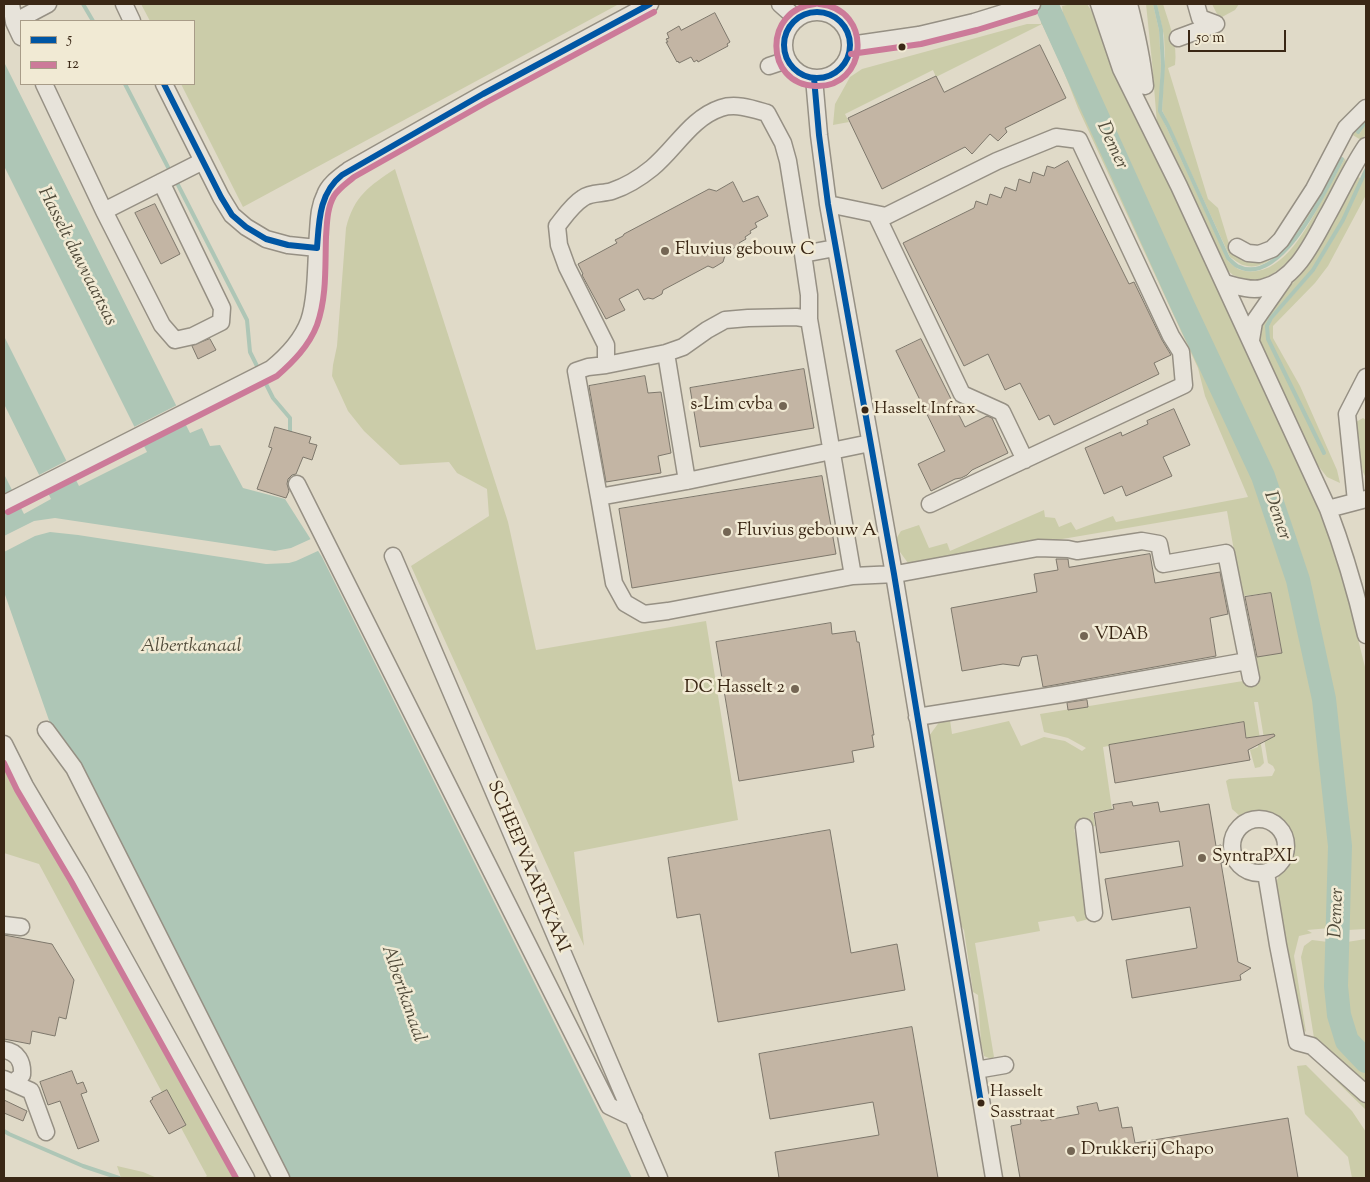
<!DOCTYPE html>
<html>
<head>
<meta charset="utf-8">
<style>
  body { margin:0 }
  #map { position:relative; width:1370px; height:1182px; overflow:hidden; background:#e0dac8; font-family:"Sorts Mill Goudy",serif }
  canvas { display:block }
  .frame { position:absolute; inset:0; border:5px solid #3a2715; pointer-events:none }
  .legend { position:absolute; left:20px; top:20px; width:175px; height:65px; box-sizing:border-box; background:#f1ead4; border:1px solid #a89c88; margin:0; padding:6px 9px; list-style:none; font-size:15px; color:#3a2715 }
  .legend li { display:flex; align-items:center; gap:10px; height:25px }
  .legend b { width:25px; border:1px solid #a89c88 }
  .scale { position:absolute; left:1188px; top:30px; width:98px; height:22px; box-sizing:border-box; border:2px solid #3a2715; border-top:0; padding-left:6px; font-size:15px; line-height:18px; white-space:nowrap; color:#3a2715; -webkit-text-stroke:4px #f1ead4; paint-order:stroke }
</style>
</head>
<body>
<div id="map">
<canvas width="1370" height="1182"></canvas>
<div class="frame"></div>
<ul class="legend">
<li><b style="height:6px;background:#0056a4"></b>5</li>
<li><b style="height:6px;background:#cc7a99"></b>12</li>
</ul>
<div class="scale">50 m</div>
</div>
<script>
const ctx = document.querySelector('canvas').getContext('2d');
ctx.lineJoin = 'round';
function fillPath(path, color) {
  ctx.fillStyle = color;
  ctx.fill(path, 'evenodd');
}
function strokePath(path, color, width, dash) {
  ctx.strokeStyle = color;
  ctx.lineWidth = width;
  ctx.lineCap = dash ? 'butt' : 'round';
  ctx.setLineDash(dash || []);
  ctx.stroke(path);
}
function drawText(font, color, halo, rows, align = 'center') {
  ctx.font = font + ' "Sorts Mill Goudy",serif';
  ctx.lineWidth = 5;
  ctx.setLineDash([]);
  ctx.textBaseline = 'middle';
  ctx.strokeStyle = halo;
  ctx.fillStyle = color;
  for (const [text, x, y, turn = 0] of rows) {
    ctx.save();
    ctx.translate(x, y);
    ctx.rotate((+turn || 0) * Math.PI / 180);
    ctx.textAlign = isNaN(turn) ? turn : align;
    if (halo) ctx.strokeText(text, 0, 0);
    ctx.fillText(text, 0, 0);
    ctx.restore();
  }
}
const green = new Path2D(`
  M 141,4 L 619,4 L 243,207 L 181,84 L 194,84 L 194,21 L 150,21 Z
  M 1072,4 L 1087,4 L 1094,15 L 1121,82 L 1298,458 L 1339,563 L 1366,671 L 1366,929 L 1348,930 L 1348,846 L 1330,683 L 1295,552 L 1266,469 L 1133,182 L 1064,26 L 1062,6 Z
  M 1146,4 L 1153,4 L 1159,30 L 1161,66 L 1159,111 L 1228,261 C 1232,264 1236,269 1241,270 C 1280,281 1306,229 1321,202 C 1329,187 1337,172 1345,158 L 1347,166 L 1297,254 L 1274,273 L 1261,280 L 1246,280 L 1233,275 L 1226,269 L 1157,124 L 1152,62 Z
  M 1157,4 L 1163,4 C 1169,24 1178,44 1175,65 L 1168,68 L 1208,199 L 1218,208 L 1229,244 L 1237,254 L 1263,260 L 1338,154 L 1341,156 C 1326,184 1284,279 1243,265 C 1239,264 1234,259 1230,257 L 1162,110 L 1165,56 L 1164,36 Z
  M 1212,4 L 1239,4 L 1235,10 L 1222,17 L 1217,14 Z
  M 1041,13 L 1053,31 L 1193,341 L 1263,500 L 1300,623 L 1315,703 L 1331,850 L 1330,928 L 1307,930 L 1312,933 L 1299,936 L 1294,956 L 1306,1032 L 1299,1025 L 1275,884 L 1279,876 L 1291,861 L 1295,845 L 1290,828 L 1276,817 L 1266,814 L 1241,817 L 1232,809 L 1226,781 L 1229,779 L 1272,776 L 1275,770 L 1273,766 L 1268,763 L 1258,702 L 1254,702 L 1264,763 L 1260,767 L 1255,768 L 1250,750 L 1258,747 L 1258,741 L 1247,739 L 1243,722 L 1103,747 L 1112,809 L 1093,812 L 1095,826 L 1074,829 L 1093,918 L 1077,922 L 1074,916 L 1038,922 L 1040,931 L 975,943 L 994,1057 L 991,1059 L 984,1056 L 981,1043 L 978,995 L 973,992 L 964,930 L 958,921 L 929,757 L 929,736 L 940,721 L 950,720 L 952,734 L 1009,721 L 1021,746 L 1044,737 L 1065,741 L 1082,751 L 1086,748 L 1068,738 L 1044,732 L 1040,714 L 1243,681 L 1254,674 L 1251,658 L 1282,652 L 1271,593 L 1242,596 L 1227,511 L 927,562 L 908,563 L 900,552 L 896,539 L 901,531 L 919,525 L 929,548 L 947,543 L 950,551 L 1044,510 L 1045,517 L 1055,518 L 1059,527 L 1071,522 L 1076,530 L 1113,516 L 1116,522 L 1248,497 L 1205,396 L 1198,368 L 1078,108 L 1062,67 L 1042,24 L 936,77 L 933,70 L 845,114 L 849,122 L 833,125 L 835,104 L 850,77 L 862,69 L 1027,24 L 1041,24 Z
  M 1366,115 L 1366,120 L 1356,133 L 1360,133 L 1366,123 L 1366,134 L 1361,140 L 1351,134 Z
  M 395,169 L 508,522 L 536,650 L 706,621 L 738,820 L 574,852 L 584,946 L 411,566 L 489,516 L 487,489 L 457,473 L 449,462 L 400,465 L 364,431 L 348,411 L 332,376 L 333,365 L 337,346 L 346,228 C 354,196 369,186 395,169 Z
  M 1366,172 L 1366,195 L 1328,266 L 1315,283 L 1273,326 L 1273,338 L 1300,386 L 1337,470 L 1340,483 L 1327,477 L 1316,463 L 1257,337 L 1269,308 L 1306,269 L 1324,238 L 1357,176 L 1361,179 L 1343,218 L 1313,269 L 1270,317 L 1266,325 L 1267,340 L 1324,455 L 1325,454 L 1270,343 C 1266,334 1268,326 1273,318 L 1315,270 L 1343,222 Z
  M 1363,418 L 1366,420 L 1366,478 L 1363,472 L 1355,428 L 1356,422 Z
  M 4,761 L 241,1178 L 204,1178 L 207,1176 L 39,864 L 4,853 Z
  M 1366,939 L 1366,1054 L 1358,1048 L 1346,1024 L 1347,942 Z
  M 1312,940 L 1328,942 L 1327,992 L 1337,1041 L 1366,1071 L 1366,1084 L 1314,1038 L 1301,957 L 1304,946 Z
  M 1317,1058 L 1366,1101 L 1366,1110 L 1323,1068 Z
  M 1306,1065 L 1352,1111 L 1366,1132 L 1366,1178 L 1352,1178 L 1348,1157 L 1305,1114 L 1297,1066 Z
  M 117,1166 L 143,1172 L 157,1178 L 121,1178 Z`);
const water = new Path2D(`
  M 4,62 L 190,433 L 202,428 L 210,446 L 220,445 L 243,488 L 285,499 L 322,557 L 632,1178 L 290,1178 L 78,761 L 51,726 L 4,592 L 4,474 L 24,514 L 51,499 L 4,404 L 4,336 L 79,486 L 147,452 L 4,166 Z`);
const pier = new Path2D(`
  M 179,404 L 188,423 L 141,446 L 132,428 Z
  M 68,460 L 77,478 L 46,494 L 37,476 Z
  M 55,518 L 275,551 L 291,548 L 313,538 L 320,550 L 296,561 L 289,563 L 266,564 L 78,535 L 50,532 L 35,536 L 4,552 L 4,536 L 34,521 Z`);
const stream = new Path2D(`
  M 83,4 L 93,21
  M 1155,4 L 1161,30 L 1163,66 L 1160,111 L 1168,126 L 1228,258 C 1231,261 1234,264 1237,266 C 1281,289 1327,187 1342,159
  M 125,84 L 171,173
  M 1358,132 L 1366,121
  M 175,179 L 247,320 L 250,352 L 259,370
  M 263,378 L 273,398 L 290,418 L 290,431
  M 1324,453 L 1268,339 L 1267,326 L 1271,318 L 1313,270 L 1343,220 L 1366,170
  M 4,1131 L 9,1134 L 83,1166 L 119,1178`);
const river = new Path2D(`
  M 1046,4 L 1183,306 L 1263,476 L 1298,580 L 1324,699 L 1340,846 L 1336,986 L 1339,1015 L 1347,1041 L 1366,1061`);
const building = new Path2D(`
  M 715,13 L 730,42 L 727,44 L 728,46 L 698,62 L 697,60 L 694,62 L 691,57 L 679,63 L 678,61 L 677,62 L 666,42 L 668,42 L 666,39 L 669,38 L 667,33 L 679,26 L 681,30 Z
  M 1040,45 L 1066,98 L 1005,128 L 1007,132 L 998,141 L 990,134 L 972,154 L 965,147 L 882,189 L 848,118 L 936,76 L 944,92 Z
  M 1068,161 L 1129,284 L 1134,282 L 1162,340 L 1171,355 L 1154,363 L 1159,374 L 1054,425 L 1049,415 L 1039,420 L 1020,383 L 1005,390 L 988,354 L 964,366 L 903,243 L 974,208 L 976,201 L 987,205 L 990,194 L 1001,198 L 1005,187 L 1016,191 L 1019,179 L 1030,183 L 1033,172 L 1044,176 L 1047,166 L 1054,168 Z
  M 733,182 L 743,202 L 758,196 L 768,216 L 755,223 L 757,227 L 750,231 L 751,233 L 745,237 L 746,239 L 739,243 L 740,245 L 726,252 L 723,262 L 713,268 L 708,266 L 663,290 L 662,294 L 653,299 L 648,298 L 644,300 L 638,289 L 619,299 L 625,310 L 606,319 L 582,275 L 583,274 L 578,264 L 617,243 L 615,240 L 623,236 L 624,234 L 709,189 L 716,191 Z
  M 155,204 L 180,254 L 161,264 L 135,213 Z
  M 210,339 L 216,350 L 198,359 L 192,346 Z
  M 921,339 L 965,427 L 987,416 L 992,418 L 1008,453 L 972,470 L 967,475 L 961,478 L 955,479 L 931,491 L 918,464 L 945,451 L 896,351 Z
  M 804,369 L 814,428 L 700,447 L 690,388 Z
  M 645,376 L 648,393 L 661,392 L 671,453 L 658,456 L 661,473 L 606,482 L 589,386 Z
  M 1174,409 L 1190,445 L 1163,457 L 1172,476 L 1126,496 L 1122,486 L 1104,494 L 1085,448 L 1121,432 L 1122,436 L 1148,424 L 1147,421 Z
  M 275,427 L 311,437 L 309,443 L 317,445 L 312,460 L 303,457 L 296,474 L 292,475 L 288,479 L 287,484 L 289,491 L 286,498 L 257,489 L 272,448 L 269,447 Z
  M 822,476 L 836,554 L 632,588 L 619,509 Z
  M 1150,554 L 1155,583 L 1220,572 L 1228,614 L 1210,618 L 1216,656 L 1043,687 L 1037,655 L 1022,657 L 1019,666 L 1003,664 L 962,671 L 951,608 L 1037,592 L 1034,574 L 1058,570 L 1056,559 L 1068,559 L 1069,567 Z
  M 1271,593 L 1282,653 L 1257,657 L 1245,597 Z
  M 831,623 L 832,634 L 855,631 L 857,642 L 859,642 L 874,735 L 872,735 L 874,747 L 852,751 L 854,762 L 739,781 L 716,642 Z
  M 1087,700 L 1088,707 L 1068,710 L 1067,703 Z
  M 1244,722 L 1246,738 L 1274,734 L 1275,736 L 1248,750 L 1250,760 L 1115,783 L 1109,745 Z
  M 1132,802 L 1133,806 L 1158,802 L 1160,812 L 1209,804 L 1216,846 L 1221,845 L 1224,862 L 1221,863 L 1238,962 L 1251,968 L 1240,975 L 1241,980 L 1132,998 L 1126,960 L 1197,948 L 1190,907 L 1112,920 L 1105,879 L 1183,866 L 1179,841 L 1100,853 L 1094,813 L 1114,809 L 1113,805 Z
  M 830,830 L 851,953 L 897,944 L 905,990 L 718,1022 L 700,914 L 677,918 L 668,858 Z
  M 4,935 L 52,944 L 74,980 L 66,1019 L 59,1017 L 55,1036 L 32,1031 L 30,1044 L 4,1039 Z
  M 912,1027 L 938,1178 L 779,1178 L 775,1152 L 879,1135 L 873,1102 L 770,1119 L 759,1054 Z
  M 72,1071 L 77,1084 L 83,1082 L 87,1092 L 81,1094 L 99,1141 L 78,1149 L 60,1101 L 48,1105 L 40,1082 Z
  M 167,1090 L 186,1125 L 169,1134 L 150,1101 L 153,1099 L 152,1098 Z
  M 4,1100 L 27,1111 L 23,1121 L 4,1113 Z
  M 1097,1103 L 1099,1111 L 1118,1107 L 1122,1128 L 1132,1127 L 1135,1143 L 1288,1118 L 1298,1178 L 1020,1178 L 1011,1126 L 1021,1124 L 1020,1117 L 1039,1113 L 1041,1121 L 1079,1114 L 1077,1107 Z`);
const minor = new Path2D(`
  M 11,4 L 14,22
  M 124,4 L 132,21
  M 780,4 L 797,19
  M 1099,4 L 1121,69 L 1179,186 L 1328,509 C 1344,551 1356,592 1366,635
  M 1115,4 L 1137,85
  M 1129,4 C 1136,31 1142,58 1145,86
  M 1196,4 L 1200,18 L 1216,24
  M784 45a33 33 0 1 1 66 0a33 33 0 1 1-66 0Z
  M 21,37 L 14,22 L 48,4
  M 1178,38 L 1216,24
  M 850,45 L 919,35 L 974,22 L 1032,4
  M 769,66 L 787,60
  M 814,78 L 819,135 L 828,204 L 894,574 L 994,1178
  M 44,84 L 104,211 L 203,161
  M 164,84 L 221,197 L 232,215 L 246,227 L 266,239 L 288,245 L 317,248
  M 828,204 L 886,216 L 997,161 L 1056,137 L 1079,140 L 1171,336 L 1181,352 L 1184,385 L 930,504
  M 104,211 L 162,325 L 175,340 L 193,336 L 221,322 L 222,308 L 161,182
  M 876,214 L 962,394 L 1002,412 L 1025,460
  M 1237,247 L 1248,253 L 1259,254 L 1272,249 L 1281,240 L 1314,189 L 1346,128 L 1366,108
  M 803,254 L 809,295 L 809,319 L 796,317 L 748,318 L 725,320 L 707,330 L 683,347 L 666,353 L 606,365 L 606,345 L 567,267 L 559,245 L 557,226 C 565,216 572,205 583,198 C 591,192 603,194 612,191 C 627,186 641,177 652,168 C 676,148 691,118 721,108 C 736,103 753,109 767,113 L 783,143 L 788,161 L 803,254 L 835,248
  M 1225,283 C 1236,286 1251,291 1262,288 C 1296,280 1312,243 1327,216 C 1340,193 1351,168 1366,146
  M 809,319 L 853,576
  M 1251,340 L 1254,322 L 1284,279
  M 666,353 L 687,481
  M 870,443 L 687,481 L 599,497 L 614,583 L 625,603 L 644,614 L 668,611 L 853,576 L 896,574 L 1038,548 L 1068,549 L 1077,551 L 1142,541 L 1159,544 L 1163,564 L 1226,553 L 1251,678
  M 297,484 L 609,1106 L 634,1118
  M 599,497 L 576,371 L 588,367 L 606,365
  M 1356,501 L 1347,414 L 1366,377
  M 4,504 L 271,369 C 287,356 302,340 309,321 C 317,298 316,258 318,232 C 319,219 319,207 325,195 C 329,184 340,177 349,170 L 483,94 L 650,4
  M 1328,509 L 1366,499
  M 393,556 L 659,1178
  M 917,717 L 1062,694 L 1247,661
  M 46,730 L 74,768 L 281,1178
  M 4,744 L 25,786 L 79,877 L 246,1178
  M1232 846a27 27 0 1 1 54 0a27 27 0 1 1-54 0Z
  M 1084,827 L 1094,913
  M 1266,873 L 1278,945 L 1297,1042 L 1312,1046 L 1366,1094
  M 4,925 L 21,927
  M 4,1050 C 18,1052 23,1062 22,1075 L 13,1083
  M 976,1070 L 1005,1065
  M 4,1079 L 31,1091 L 46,1132`);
const bus1 = new Path2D(`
  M784 45a33 33 0 1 1 66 0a33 33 0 1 1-66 0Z
  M 814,78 L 819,135 L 828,204 L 894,574 L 981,1103
  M 164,84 L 221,197 L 232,215 L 246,227 L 266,239 L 288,245 L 317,248
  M 317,248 C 319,221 319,193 342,175 L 483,94 L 650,4`);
const bus2 = new Path2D(`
  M 815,4 C 763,9 764,84 815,86 C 868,89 874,9 819,4
  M 851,54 L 921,44 L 977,30 L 1035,12
  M 8,512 L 277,376 C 293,362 309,346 317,325 C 327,297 325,266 326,237 C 327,223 327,208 334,196 C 339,188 347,183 354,177 L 487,102 L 654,12
  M 4,763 L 17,790 L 71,881 L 236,1178`);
const markers = [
  [902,47,4.5,"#3a2715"],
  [665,251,5,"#746654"],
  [783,406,5,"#746654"],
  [865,410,4.5,"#3a2715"],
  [727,532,5,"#746654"],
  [1084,636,5,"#746654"],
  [795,689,5,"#746654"],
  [1202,858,5,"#746654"],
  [981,1103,4.5,"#3a2715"],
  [1071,1151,5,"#746654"]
];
const busNames = [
  ["Hasselt Infrax",874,410],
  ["Hasselt",990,1093],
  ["Sasstraat",990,1114]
];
const poiNames = [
  ["Fluvius gebouw C",675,251],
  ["s-Lim cvba",773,406,"right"],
  ["Fluvius gebouw A",737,532],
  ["VDAB",1094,636],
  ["DC Hasselt 2",785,689,"right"],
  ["SyntraPXL",1212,858],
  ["Drukkerij Chapo",1081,1151]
];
const streetNames = [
  ["SCHEEPVAARTKAAI",527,867,67]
];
const waterNames = [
  ["Demer",1111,146,65],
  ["Hasselt duwvaartsas",76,257,63],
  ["Demer",1276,516,71],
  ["Albertkanaal",191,648],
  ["Demer",1338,913,-88],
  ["Albertkanaal",402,994,71]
];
fillPath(green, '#cbcca9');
fillPath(water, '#aec6b6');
fillPath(pier, '#e0dac8');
strokePath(stream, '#aec6b6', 4);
strokePath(river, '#aec6b6', 24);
fillPath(building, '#c3b5a4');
strokePath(building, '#7e786c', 1);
strokePath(minor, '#969084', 19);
strokePath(minor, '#e7e3da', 16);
strokePath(bus1, '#0056a4', 6);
strokePath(bus2, '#cc7a99', 6);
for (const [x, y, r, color] of markers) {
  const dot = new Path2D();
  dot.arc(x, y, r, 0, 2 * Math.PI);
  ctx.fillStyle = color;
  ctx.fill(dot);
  strokePath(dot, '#f1ead4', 2);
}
drawText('17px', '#3a2715', '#f1ead4', busNames, 'left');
drawText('18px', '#3a2715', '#f1ead4', poiNames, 'left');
drawText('18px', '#3a2715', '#f1ead4', streetNames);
drawText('italic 19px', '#524c3b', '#f1ead4', waterNames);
</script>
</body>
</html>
